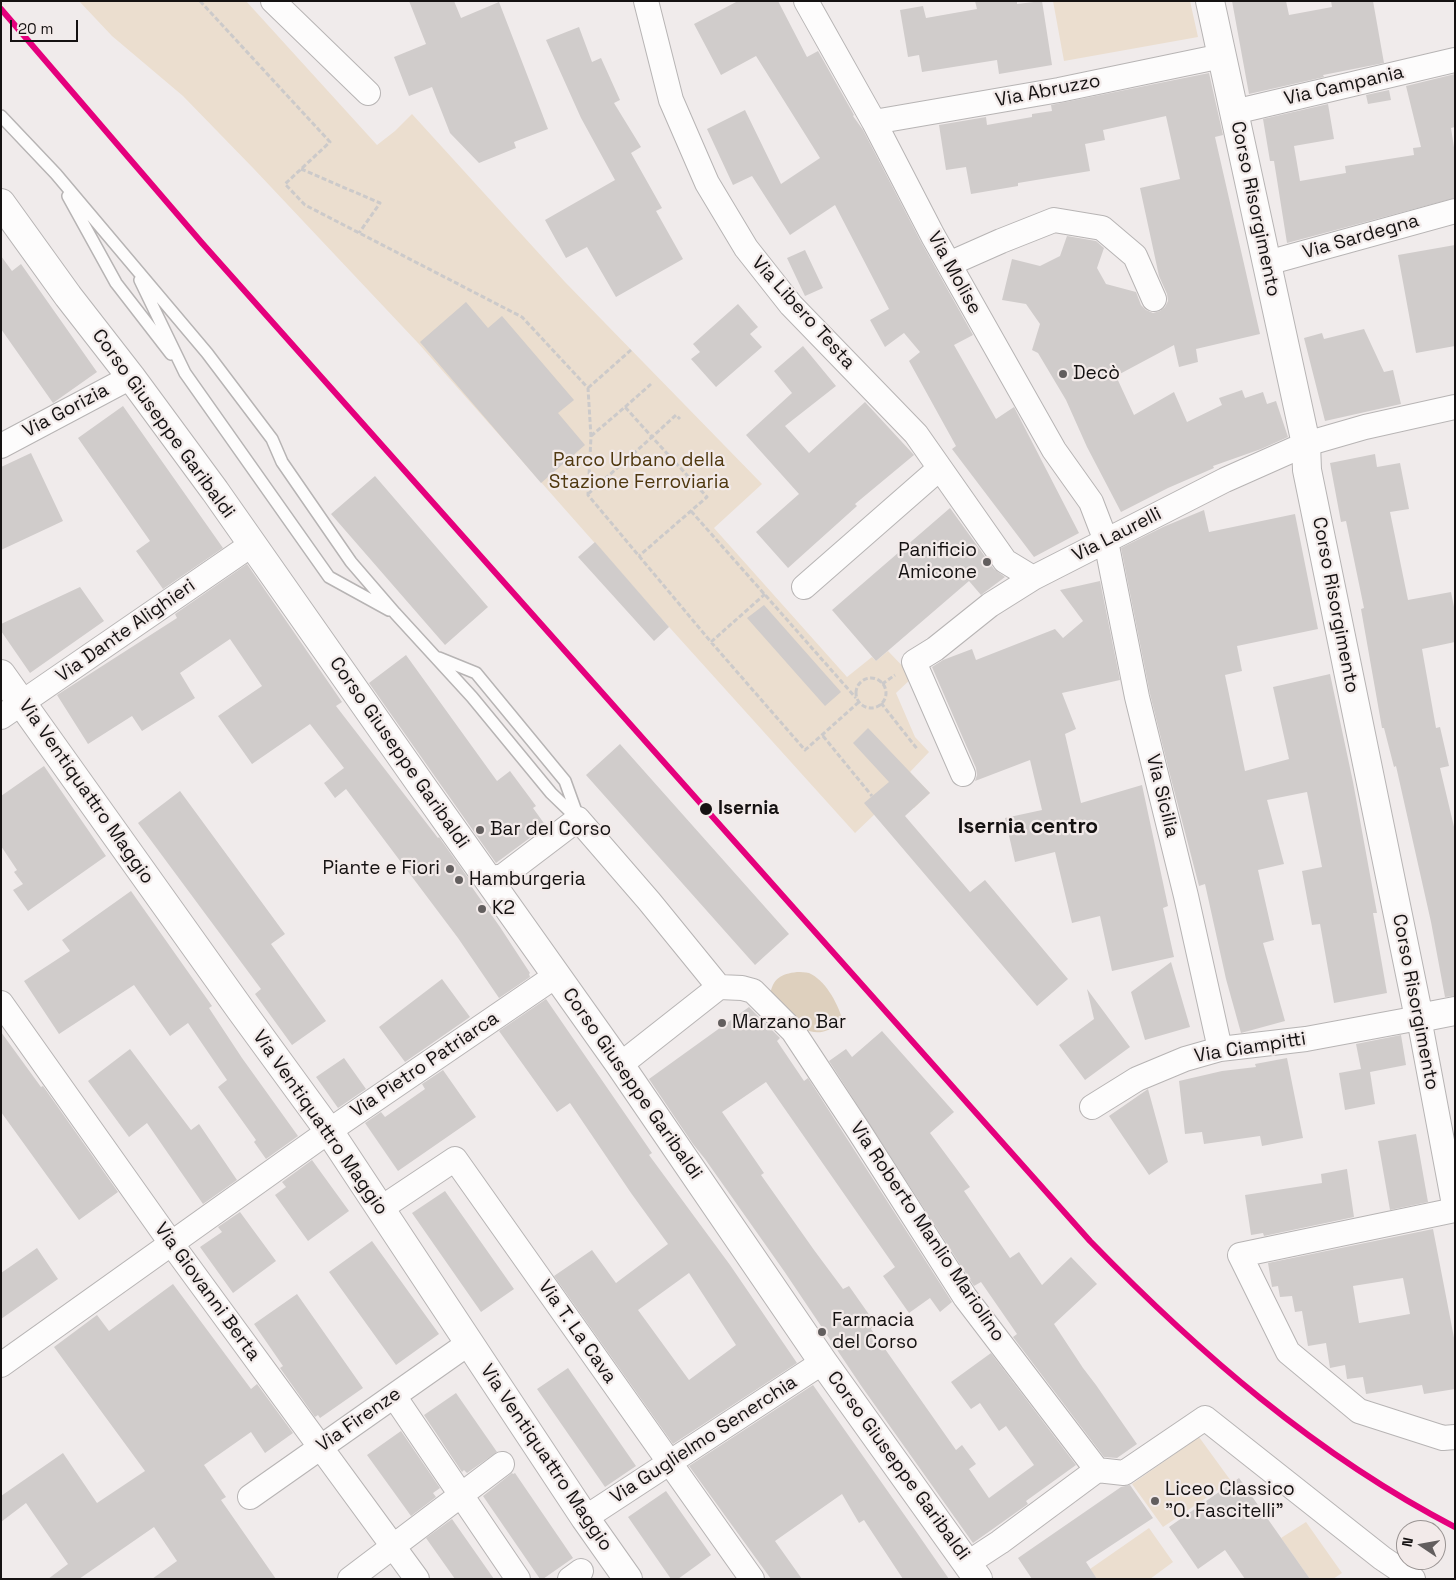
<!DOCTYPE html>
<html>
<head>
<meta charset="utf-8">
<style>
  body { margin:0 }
  #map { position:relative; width:1456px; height:1580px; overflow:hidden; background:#f0ebeb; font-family:"Space Grotesk",sans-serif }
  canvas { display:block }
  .frame { position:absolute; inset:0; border:2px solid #151212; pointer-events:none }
  .north { position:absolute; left:1396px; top:1520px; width:50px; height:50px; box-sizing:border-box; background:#f2eae9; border:1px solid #9a9493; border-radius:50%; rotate:282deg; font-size:14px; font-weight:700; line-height:20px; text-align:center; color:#151212 }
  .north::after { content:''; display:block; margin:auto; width:18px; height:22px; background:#625e5e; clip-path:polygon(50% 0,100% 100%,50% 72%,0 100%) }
  .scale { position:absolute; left:10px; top:20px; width:68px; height:22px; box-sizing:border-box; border:2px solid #151212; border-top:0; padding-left:6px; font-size:15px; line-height:18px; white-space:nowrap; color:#151212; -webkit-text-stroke:4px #f2eae9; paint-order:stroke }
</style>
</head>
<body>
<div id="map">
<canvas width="1456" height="1580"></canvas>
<div class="frame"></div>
<div class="north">N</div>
<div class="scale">20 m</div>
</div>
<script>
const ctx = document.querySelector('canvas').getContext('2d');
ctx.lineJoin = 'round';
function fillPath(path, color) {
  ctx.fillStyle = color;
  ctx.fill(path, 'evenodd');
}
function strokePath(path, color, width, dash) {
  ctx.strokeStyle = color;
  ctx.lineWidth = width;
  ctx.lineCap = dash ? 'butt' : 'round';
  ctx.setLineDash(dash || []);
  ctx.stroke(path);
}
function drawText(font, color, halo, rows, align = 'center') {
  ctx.font = font + ' "Space Grotesk",sans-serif';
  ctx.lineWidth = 4.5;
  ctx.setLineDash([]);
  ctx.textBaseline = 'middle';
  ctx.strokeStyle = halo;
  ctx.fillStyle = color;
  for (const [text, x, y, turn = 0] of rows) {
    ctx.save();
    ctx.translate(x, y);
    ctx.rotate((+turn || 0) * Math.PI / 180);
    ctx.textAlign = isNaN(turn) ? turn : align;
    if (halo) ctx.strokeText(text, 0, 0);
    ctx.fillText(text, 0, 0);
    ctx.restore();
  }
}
const green = new Path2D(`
  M 79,1 L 246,1 L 377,145 L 395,131 L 412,114 L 565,282 L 762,484 L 714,528 L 847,677 L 872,657 L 876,661 L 888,651 L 913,677 L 896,693 L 915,737 L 929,752 L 910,772 L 930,793 L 914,808 L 898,792 L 855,833 L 661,618 L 418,343 L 254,169 L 183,96 L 112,36 Z
  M 1053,1 L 1190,1 L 1198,37 L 1064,61 Z
  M 1199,1437 L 1231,1481 L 1163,1527 L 1132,1484 Z
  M 1306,1522 L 1342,1573 L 1333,1579 L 1310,1579 L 1281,1538 Z
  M 1149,1528 L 1173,1562 L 1150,1579 L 1097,1579 L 1090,1569 Z`);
const forest = new Path2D(`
  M 797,972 C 801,972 805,972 809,973 C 825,980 837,1002 842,1018 C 839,1025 835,1027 828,1030 C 803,1041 784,1010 770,995 C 773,978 781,974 797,972 Z`);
const building = new Path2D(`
  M 409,1 L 454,1 L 461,18 L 499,2 L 548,129 L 514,142 L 516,148 L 479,163 L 450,133 L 432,87 L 409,96 L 394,57 L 426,44 Z
  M 738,1 L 778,1 L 807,57 L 818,51 L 854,115 L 853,116 L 863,130 L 921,242 L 973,335 L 954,345 L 996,419 L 1014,407 L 1079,533 L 1034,557 L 952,449 L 956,446 L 909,361 L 920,352 L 904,333 L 885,347 L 870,320 L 889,309 L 835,205 L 790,235 L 752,176 L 733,185 L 707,129 L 745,110 L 781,184 L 820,158 L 756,56 L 721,75 L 694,24 Z
  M 975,1 L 1017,1 L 1017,4 L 1042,1 L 1052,65 L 999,74 L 997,60 L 922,72 L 919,55 L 908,57 L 900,10 L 923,6 L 926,18 L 977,9 Z
  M 1232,1 L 1286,1 L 1289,15 L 1332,7 L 1331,1 L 1373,1 L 1384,63 L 1323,75 L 1324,77 L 1249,94 Z
  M 579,27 L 592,62 L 601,58 L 620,100 L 614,103 L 641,147 L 631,153 L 662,208 L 656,211 L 683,259 L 616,297 L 587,247 L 566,258 L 545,220 L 615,180 L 581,118 L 546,40 Z
  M 1209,73 L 1223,135 L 1215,137 L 1260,334 L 1196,349 L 1198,362 L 1179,367 L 1174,345 L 1116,376 L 1134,415 L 1174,392 L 1187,422 L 1222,405 L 1219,398 L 1242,390 L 1245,398 L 1263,392 L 1267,404 L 1276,401 L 1288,437 L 1261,449 L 1213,466 L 1214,468 L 1168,488 L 1121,512 L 1087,447 L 1066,400 L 1038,353 L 1032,350 L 1040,324 L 1026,304 L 1002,300 L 1012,259 L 1040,266 L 1060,256 L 1067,236 L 1096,241 L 1104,248 L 1097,268 L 1106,284 L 1136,292 L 1141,305 L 1146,310 L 1153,313 L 1160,311 L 1165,307 L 1168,301 L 1167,294 L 1159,276 L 1140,188 L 1180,179 L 1166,116 L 1103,130 L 1105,140 L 1085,144 L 1090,171 L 1018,183 L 1018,186 L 971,194 L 966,167 L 946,170 L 939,125 L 986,117 L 987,125 L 1032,117 L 1032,114 L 1052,111 L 1051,105 Z
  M 1455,74 L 1455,127 L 1451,128 L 1455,154 L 1455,198 L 1287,243 L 1274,161 L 1270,161 L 1263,119 L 1328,104 L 1334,139 L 1294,146 L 1300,181 L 1346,173 L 1345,166 L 1414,155 L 1413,148 L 1421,147 L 1406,86 Z
  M 1389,90 L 1391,100 L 1368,104 L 1366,95 Z
  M 1455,245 L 1455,346 L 1416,353 L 1398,255 Z
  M 805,250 L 823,288 L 805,296 L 787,258 Z
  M 1,256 L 12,271 L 21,264 L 97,372 L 53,403 L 1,329 Z
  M 466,302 L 488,328 L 502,316 L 574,400 L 558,413 L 585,445 L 541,483 L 420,342 Z
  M 738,304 L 758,327 L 750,334 L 762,347 L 716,387 L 691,359 L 700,352 L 693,344 Z
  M 1364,329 L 1384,372 L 1393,370 L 1401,404 L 1325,421 L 1304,338 L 1322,333 L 1324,339 Z
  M 803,346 L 836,386 L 785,426 L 809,453 L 865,402 L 914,455 L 855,504 L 857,506 L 788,568 L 756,532 L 799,494 L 746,435 L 792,393 L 774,371 Z
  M 123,406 L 223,548 L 163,589 L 136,551 L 150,541 L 78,438 Z
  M 31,453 L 63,521 L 1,550 L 1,467 Z
  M 1375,454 L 1377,467 L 1400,463 L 1409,509 L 1390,512 L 1408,600 L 1451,592 L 1455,612 L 1455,642 L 1422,649 L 1436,728 L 1440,727 L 1449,766 L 1440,768 L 1455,831 L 1455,996 L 1445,997 L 1431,922 L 1396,766 L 1394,767 L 1384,728 L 1382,728 L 1361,609 L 1364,608 L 1346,521 L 1341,522 L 1330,463 Z
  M 375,476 L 488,607 L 445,645 L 331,514 Z
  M 950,508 L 994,569 L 1005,577 L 981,595 L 969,581 L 876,661 L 832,610 Z
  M 1204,510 L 1209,532 L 1295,514 L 1318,629 L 1237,646 L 1242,671 L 1225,675 L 1245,771 L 1289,759 L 1273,687 L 1330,674 L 1353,782 L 1377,913 L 1373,913 L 1387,993 L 1334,1003 L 1320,924 L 1312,925 L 1302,871 L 1322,867 L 1307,792 L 1267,800 L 1284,864 L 1258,870 L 1274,940 L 1263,943 L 1285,1021 L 1241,1033 L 1226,979 L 1205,884 L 1199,886 L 1169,771 L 1150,694 L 1121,548 L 1163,527 Z
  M 595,542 L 669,627 L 654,641 L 578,557 Z
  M 247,564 L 342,702 L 336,706 L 438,838 L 439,837 L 471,882 L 469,883 L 500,927 L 530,973 L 529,974 L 530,977 L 499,998 L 458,938 L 346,789 L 335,798 L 324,783 L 344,768 L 310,724 L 252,764 L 218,716 L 262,686 L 230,639 L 180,673 L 195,698 L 142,731 L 132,716 L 88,744 L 57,695 L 177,618 L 175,614 Z
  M 1100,581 L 1120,680 L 1062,693 L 1076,729 L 1065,734 L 1081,803 L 1142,785 L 1168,906 L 1163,908 L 1174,957 L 1112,971 L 1100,916 L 1072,923 L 1055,852 L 1015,862 L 1005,818 L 1042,810 L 1030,760 L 975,781 L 977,775 L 976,768 L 932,667 L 943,660 L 972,649 L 976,660 L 1055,629 L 1063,638 L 1083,621 L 1060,590 Z
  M 80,587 L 104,621 L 30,673 L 1,631 L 1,624 Z
  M 764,605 L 841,692 L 825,706 L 747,618 Z
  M 406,655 L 497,781 L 510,771 L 536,806 L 533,808 L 546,826 L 496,863 L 369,683 Z
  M 868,728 L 930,793 L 905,816 L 970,892 L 985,880 L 1068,979 L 1037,1006 L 864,803 L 889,782 L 853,743 Z
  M 620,744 L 789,934 L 755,965 L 586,775 Z
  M 44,766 L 106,856 L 28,911 L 13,890 L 23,884 L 14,872 L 17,870 L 1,846 L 1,796 Z
  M 180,791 L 285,934 L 271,944 L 326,1021 L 292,1045 L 255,994 L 261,989 L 138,823 Z
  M 131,891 L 212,1006 L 209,1008 L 242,1058 L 298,1136 L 266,1159 L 254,1142 L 256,1140 L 218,1087 L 227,1080 L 188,1023 L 170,1036 L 134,985 L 59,1034 L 24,981 L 70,951 L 62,940 Z
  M 1171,962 L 1190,1027 L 1145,1040 L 1131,992 Z
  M 442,979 L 470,1017 L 405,1062 L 379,1027 Z
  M 1087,989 L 1130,1047 L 1085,1080 L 1059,1045 L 1094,1019 Z
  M 546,999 L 652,1153 L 649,1155 L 730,1265 L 797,1363 L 673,1444 L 554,1276 L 592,1250 L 616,1283 L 668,1244 L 631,1193 L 570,1103 L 557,1112 L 499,1031 ZM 689,1273 L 736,1345 L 689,1380 L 638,1310 Z
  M 749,1007 L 780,1038 L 777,1041 L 804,1081 L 808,1078 L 952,1302 L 940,1312 L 930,1298 L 909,1313 L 883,1276 L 895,1267 L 766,1082 L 722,1112 L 764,1173 L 761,1175 L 814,1250 L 843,1289 L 849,1286 L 875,1323 L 871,1329 L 956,1450 L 962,1445 L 976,1464 L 969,1469 L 989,1498 L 1034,1465 L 1006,1426 L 999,1431 L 980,1403 L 971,1409 L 951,1382 L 991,1353 L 1076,1465 L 1026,1501 L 1028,1504 L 973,1543 L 862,1387 L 784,1271 L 705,1159 L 693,1144 L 649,1079 Z
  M 882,1031 L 954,1112 L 930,1133 L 970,1187 L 964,1191 L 1010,1258 L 1019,1252 L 1042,1285 L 1071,1257 L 1097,1284 L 1054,1324 L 1083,1368 L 1096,1385 L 1137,1444 L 1117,1458 L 1104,1457 L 1013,1337 L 1017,1334 L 981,1282 L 974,1286 L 829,1061 L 846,1049 L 852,1057 Z
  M 1,1032 L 41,1087 L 43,1086 L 118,1192 L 79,1220 L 1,1112 Z
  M 1401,1035 L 1406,1065 L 1370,1072 L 1375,1104 L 1345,1110 L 1339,1073 L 1361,1069 L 1356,1044 Z
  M 130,1049 L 191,1130 L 199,1124 L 237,1180 L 203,1204 L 147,1123 L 129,1137 L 88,1081 Z
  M 344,1058 L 366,1089 L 338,1108 L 316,1077 Z
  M 1287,1058 L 1303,1138 L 1262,1146 L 1260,1136 L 1204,1144 L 1202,1132 L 1185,1134 L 1179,1081 L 1222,1071 L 1256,1067 L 1255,1064 Z
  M 443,1070 L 476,1117 L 398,1171 L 365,1123 L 381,1112 L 385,1117 L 425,1089 L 422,1084 Z
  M 1148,1089 L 1168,1162 L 1149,1175 L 1109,1116 Z
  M 1416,1134 L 1428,1202 L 1390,1210 L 1378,1141 Z
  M 312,1160 L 349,1211 L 308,1241 L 275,1195 L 286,1187 L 282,1182 Z
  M 1347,1169 L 1354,1217 L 1264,1236 L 1263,1233 L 1251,1235 L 1245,1195 L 1322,1183 L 1321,1174 Z
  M 445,1191 L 514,1289 L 481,1312 L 412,1213 Z
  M 240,1212 L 276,1261 L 233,1293 L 200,1247 L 222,1232 L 218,1227 Z
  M 1433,1229 L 1455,1343 L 1455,1389 L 1424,1394 L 1422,1385 L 1366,1394 L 1363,1377 L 1347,1379 L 1345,1365 L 1330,1368 L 1326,1343 L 1308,1346 L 1302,1311 L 1295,1312 L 1292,1296 L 1280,1297 L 1278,1286 L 1272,1287 L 1268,1263 ZM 1403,1278 L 1410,1314 L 1359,1323 L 1353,1286 Z
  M 372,1241 L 439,1334 L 396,1365 L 329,1272 Z
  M 37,1248 L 58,1279 L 1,1319 L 1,1273 Z
  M 173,1284 L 251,1389 L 257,1384 L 293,1433 L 265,1453 L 251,1432 L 204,1465 L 226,1497 L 221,1500 L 276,1579 L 152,1579 L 177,1561 L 154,1527 L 79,1579 L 48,1579 L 68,1564 L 26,1503 L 1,1522 L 1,1496 L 63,1453 L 97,1503 L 145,1471 L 54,1347 L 97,1315 L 109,1331 Z
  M 297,1294 L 363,1388 L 320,1418 L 318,1415 L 315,1417 L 280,1368 L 283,1366 L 254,1324 Z
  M 568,1368 L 636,1466 L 605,1487 L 537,1389 Z
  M 813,1385 L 915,1530 L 949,1579 L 903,1579 L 864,1520 L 859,1523 L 842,1494 L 775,1541 L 802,1579 L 771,1579 L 689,1466 Z
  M 456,1393 L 497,1452 L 467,1473 L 464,1470 L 462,1472 L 424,1415 Z
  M 401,1431 L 440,1488 L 433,1493 L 436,1497 L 411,1516 L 367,1455 Z
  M 512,1473 L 513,1474 L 515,1473 L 573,1558 L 543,1579 L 540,1579 L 483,1496 Z
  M 1239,1478 L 1265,1515 L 1310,1579 L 1245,1579 L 1225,1550 L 1198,1569 L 1169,1527 Z
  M 1130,1485 L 1153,1518 L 1086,1562 L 1097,1579 L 1032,1579 L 1018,1558 L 1121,1487 Z
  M 666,1491 L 711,1555 L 678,1579 L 671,1579 L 628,1517 Z
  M 452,1519 L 494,1579 L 455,1579 L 426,1538 Z`);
const path = new Path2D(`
  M 200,1 L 330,142 L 285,184 L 305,205 L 522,317 L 588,388 L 591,437 L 588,495 L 711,642 L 805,750 L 859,702
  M 301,169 L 380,203 L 359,233
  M 588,388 L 631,350
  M 625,407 L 651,384
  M 591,436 L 625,407 L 652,437 L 676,415 L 680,419
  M 588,494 L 652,437 L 707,497 L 639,556
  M 691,511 L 856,698
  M 711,642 L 765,594
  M856 693a15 15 0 1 1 30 0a15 15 0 1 1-30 0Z
  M 882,684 L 895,675
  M 881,703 L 918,750
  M 823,736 L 872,796`);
const lane = new Path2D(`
  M 1,116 L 56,174 L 207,353 L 272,439 L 282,462 L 351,562 L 395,613 L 472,697 L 551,793 L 578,819
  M 68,196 L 116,283 L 171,354
  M 140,280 L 185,373 L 329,577 L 389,610
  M 439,658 L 476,673 L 565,781 L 578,817`);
const street = new Path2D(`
  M 273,1 L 368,93
  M 646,1 L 671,100 L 707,183 L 746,248 L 791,305 L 916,434 L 1005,561 L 1033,578
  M 806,1 L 874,122 L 933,236 L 1054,450 L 1091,502 L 1106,541 L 1137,697 L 1186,896 L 1220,1049
  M 1234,112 L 1455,60
  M 874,122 L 1059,90 L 1222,56
  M 1267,263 L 1455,211
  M 949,264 L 1001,241 L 1054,220 L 1102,228 L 1135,256 L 1154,299
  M 1,446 L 131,377
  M 804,587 L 940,468
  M 1,717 L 251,545
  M 963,774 L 914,662 L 935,649 L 990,605 L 1033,578 L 1225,480 L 1306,444 L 1365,427 L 1455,407
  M 488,879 L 503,876 L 578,819 L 649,901 L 719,987 L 620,1065
  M 719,987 L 742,988 L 753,991 L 793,1031 L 859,1131 L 965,1297 L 1097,1470
  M 1,1003 L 171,1243 L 417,1579
  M 1092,1107 L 1137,1079 L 1185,1059 L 1220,1049 L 1306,1039 L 1419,1018 L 1455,1210
  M 380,1209 L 455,1159 L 752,1579
  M 1455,1210 L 1240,1255 L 1288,1352 L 1359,1411 L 1443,1438 L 1455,1437
  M 1,1365 L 329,1131 L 557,975
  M 394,1396 L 518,1579
  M 1097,1470 L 1124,1473 L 1205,1418 L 1382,1558 L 1413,1579
  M 250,1497 L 469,1343
  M 585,1518 L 823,1362
  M 968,1563 L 1000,1542 L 1097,1470
  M 350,1579 L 502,1464
  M 570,1579 L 581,1571`);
const secondary = new Path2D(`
  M 1210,1 L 1306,444 L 1307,470 L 1419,1018 L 1455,1011
  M 1,203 L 68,296 L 131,377 L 215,491 L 424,789 L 620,1065 L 823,1362 L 978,1579
  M 1,674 L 240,1009 L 329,1131 L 585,1518 L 628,1579`);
const rail1 = new Path2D(`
  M 1,9 L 202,243 L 1090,1241 C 1198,1352 1316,1455 1455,1527`);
const markers = [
  [1063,374,5,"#625e5e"],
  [987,562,5,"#625e5e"],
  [706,809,7,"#151212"],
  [480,830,5,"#625e5e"],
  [450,869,5,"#625e5e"],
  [459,880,5,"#625e5e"],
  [482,909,5,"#625e5e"],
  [722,1023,5,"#625e5e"],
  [822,1332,5,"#625e5e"],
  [1155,1501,5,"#625e5e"]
];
const streetNames = [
  ["Via Campania",1344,86,-13],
  ["Via Abruzzo",1048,91,-11],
  ["Corso Risorgimento",1255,209,78],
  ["Via Sardegna",1361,237,-16],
  ["Via Molise",954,273,61],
  ["Via Libero Testa",803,313,48],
  ["Via Gorizia",66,411,-28],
  ["Corso Giuseppe Garibaldi",163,424,54],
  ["Via Laurelli",1117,535,-27],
  ["Corso Risorgimento",1335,605,79],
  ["Via Dante Alighieri",126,631,-35],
  ["Corso Giuseppe Garibaldi",399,753,55],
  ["Via Ventiquattro Maggio",86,792,55],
  ["Via Sicilia",1162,796,76],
  ["Corso Risorgimento",1415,1002,79],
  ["Via Ciampitti",1250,1048,-9],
  ["Via Pietro Patriarca",425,1065,-34],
  ["Corso Giuseppe Garibaldi",632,1084,55],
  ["Via Ventiquattro Maggio",320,1123,55],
  ["Via Roberto Manlio Mariolino",927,1232,56],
  ["Via Giovanni Berta",207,1292,54],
  ["Via T. La Cava",577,1332,55],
  ["Via Firenze",359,1420,-35],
  ["Via Guglielmo Senerchia",704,1440,-33],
  ["Via Ventiquattro Maggio",546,1458,56],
  ["Corso Giuseppe Garibaldi",898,1466,54]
];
const poiNames = [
  ["Decò",1073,374],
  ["Panificio",977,551,"right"],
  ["Amicone",977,573,"right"],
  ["Bar del Corso",490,830],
  ["Piante e Fiori",440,869,"right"],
  ["Hamburgeria",469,880],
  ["K2",492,909],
  ["Marzano Bar",732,1023],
  ["Farmacia",832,1321],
  ["del Corso",832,1343],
  ["Liceo Classico",1165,1490],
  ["\"O. Fascitelli\"",1165,1512]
];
const parkNames = [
  ["Parco Urbano della",639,461],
  ["Stazione Ferroviaria",639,483]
];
const stopNames = [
  ["Isernia",718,809]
];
const quarterNames = [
  ["Isernia centro",1028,827]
];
fillPath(green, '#ebdecf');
fillPath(forest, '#ded0be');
fillPath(building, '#d0cccb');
strokePath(lane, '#b7b4b4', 14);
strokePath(street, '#b7b4b4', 26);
strokePath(secondary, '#b7b4b4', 30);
strokePath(path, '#cccaca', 3, [5, 2.5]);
strokePath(lane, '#fdfcfc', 11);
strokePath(street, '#fdfcfc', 24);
strokePath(secondary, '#fdfcfc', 28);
strokePath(rail1, '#e5007d', 6);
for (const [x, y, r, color] of markers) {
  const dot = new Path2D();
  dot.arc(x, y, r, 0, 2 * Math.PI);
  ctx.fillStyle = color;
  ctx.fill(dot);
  strokePath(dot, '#f2eae9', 2);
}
drawText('19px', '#151212', '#f2eae9', streetNames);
drawText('19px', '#151212', '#f2eae9', poiNames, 'left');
drawText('19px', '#4f380f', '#f2eae9', parkNames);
drawText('bold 19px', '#151212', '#f2eae9', stopNames, 'left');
drawText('bold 21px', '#151212', '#f2eae9', quarterNames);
</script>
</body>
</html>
